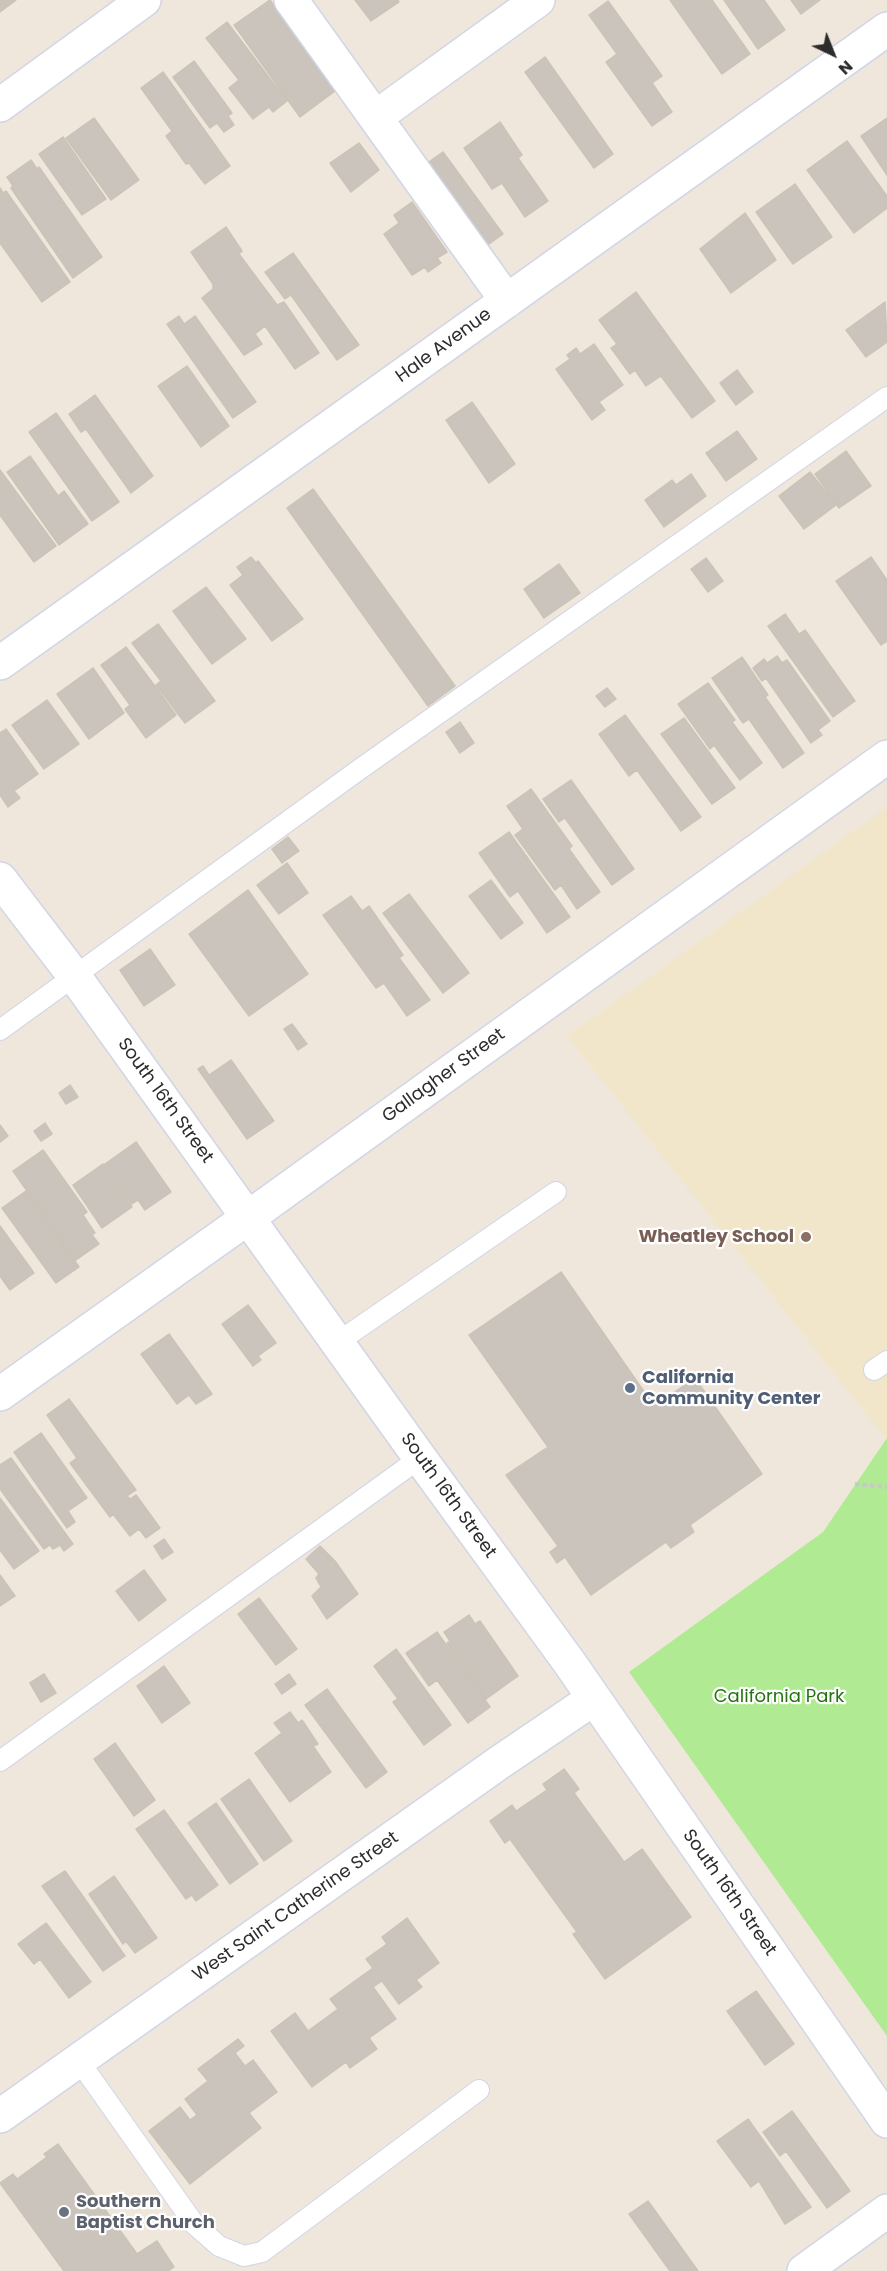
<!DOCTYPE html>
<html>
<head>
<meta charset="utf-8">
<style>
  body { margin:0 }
  #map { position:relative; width:887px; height:2271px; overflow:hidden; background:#efe7dc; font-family:Poppins,sans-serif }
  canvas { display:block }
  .north { position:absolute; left:803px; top:24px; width:60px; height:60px; -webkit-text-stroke:4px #fff; paint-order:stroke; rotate:137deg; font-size:16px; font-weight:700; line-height:24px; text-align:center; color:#2c2c2c }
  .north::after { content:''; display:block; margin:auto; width:21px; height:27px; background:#2c2c2c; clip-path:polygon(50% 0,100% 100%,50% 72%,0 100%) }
</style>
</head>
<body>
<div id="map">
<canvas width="887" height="2271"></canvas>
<div class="north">N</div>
</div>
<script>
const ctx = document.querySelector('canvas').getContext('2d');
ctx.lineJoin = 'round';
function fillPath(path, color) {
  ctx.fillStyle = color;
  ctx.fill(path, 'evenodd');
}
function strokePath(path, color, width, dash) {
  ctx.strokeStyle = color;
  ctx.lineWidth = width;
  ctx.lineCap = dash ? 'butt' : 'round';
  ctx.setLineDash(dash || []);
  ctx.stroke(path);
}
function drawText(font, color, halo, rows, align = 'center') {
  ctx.font = font + ' Poppins,sans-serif';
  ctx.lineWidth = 4.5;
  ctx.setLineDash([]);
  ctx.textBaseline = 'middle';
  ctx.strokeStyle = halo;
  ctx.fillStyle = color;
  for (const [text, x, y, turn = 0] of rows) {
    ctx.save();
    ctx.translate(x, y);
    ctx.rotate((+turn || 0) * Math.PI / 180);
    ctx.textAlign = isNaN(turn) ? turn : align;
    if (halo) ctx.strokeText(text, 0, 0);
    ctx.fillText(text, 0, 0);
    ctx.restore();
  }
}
const education = new Path2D(`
  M 887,807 L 887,1438 L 886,1439 L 567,1036 Z`);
const green = new Path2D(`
  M 887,1438 L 887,2036 L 629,1672 L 823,1532 Z`);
const building = new Path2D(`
  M 0,0 L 16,0 L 0,12 Z
  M 270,0 L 335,91 L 300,117 L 234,25 Z
  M 355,0 L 398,0 L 399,2 L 371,21 Z
  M 670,0 L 712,0 L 750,54 L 722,74 Z
  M 724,0 L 764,0 L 785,30 L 758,49 Z
  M 791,0 L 820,0 L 801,14 Z
  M 608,1 L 662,76 L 652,83 L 672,112 L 652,126 L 606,62 L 617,54 L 589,15 Z
  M 227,22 L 287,101 L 273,112 L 269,107 L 253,119 L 229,88 L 239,80 L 206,38 Z
  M 545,57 L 613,154 L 594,168 L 525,72 Z
  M 194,61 L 232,113 L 228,116 L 234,125 L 224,132 L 217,123 L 210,128 L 173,77 Z
  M 163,72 L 230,166 L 205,184 L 189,163 L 186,164 L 166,136 L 172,131 L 141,88 Z
  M 94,118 L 139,180 L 111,200 L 66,138 Z
  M 887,118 L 887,175 L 861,136 Z
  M 500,122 L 522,155 L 518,158 L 548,201 L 525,217 L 502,183 L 492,189 L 464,148 Z
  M 63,137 L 106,199 L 82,215 L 39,154 Z
  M 847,141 L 887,196 L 887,208 L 854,233 L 807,170 Z
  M 359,143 L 379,170 L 351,192 L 330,163 Z
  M 443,152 L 503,234 L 482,249 L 423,166 Z
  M 31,160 L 37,169 L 39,167 L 102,257 L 73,278 L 11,188 L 13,186 L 7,177 Z
  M 795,184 L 832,237 L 793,264 L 756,212 Z
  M 0,188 L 3,193 L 6,191 L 70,282 L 42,302 L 0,243 Z
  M 412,202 L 447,252 L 437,258 L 441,263 L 428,272 L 425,267 L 412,275 L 384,234 L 399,223 L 394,215 Z
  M 745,213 L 776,260 L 731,293 L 700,249 Z
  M 226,227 L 242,251 L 239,254 L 277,305 L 284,302 L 319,353 L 295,369 L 265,326 L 255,334 L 262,344 L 244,355 L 202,298 L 213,289 L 213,284 L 191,252 Z
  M 293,253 L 359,345 L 337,360 L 291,295 L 285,299 L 265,272 Z
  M 636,292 L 715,401 L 692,418 L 661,376 L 646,386 L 635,370 L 630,374 L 611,348 L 617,344 L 599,320 Z
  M 885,302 L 887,342 L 866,357 L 846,330 Z
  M 179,316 L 184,324 L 195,316 L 256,402 L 233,418 L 167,324 Z
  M 594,344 L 623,385 L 599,402 L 605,410 L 592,420 L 556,369 L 570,359 L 567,355 L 576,348 L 580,354 Z
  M 187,366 L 229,426 L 201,447 L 158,386 Z
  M 737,370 L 753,392 L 736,405 L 720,383 Z
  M 95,395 L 153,476 L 131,493 L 86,429 L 81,432 L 69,414 Z
  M 472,402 L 515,464 L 489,483 L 446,420 Z
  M 56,413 L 119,502 L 92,521 L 29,432 Z
  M 737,431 L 757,459 L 726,481 L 706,453 Z
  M 846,451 L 871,486 L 839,508 L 815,474 Z
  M 30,456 L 58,496 L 64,491 L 88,524 L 59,545 L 7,472 Z
  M 0,470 L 56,546 L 34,562 L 0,515 Z
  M 810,472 L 836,505 L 804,529 L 779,496 Z
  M 691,474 L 706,496 L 664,527 L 645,500 L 672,480 L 676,485 Z
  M 313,489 L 455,686 L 428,706 L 287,508 Z
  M 251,557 L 256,563 L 258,561 L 303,619 L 272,641 L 230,585 L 243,575 L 237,567 Z
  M 871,557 L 887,580 L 887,641 L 881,645 L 836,581 Z
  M 706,558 L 723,581 L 708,592 L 691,569 Z
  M 559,564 L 580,593 L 544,618 L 524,589 Z
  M 206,587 L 246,639 L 212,664 L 173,611 Z
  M 785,614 L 799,634 L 805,630 L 855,701 L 833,717 L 768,626 Z
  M 158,624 L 215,701 L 185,723 L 156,685 L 161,681 L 132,643 Z
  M 126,647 L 176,715 L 146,738 L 125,709 L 130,705 L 101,665 Z
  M 777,656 L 782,663 L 787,660 L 830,721 L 818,730 L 822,735 L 811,743 L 766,678 L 762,681 L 753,668 L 764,659 L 767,663 Z
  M 742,657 L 768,695 L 765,697 L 804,753 L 783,768 L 749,719 L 743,723 L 712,678 Z
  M 93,668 L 124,713 L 89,739 L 57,694 Z
  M 708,683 L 735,720 L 732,722 L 762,763 L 740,780 L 714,745 L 710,749 L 678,704 Z
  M 607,688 L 616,699 L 605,707 L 596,696 Z
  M 47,700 L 79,744 L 44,769 L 12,725 Z
  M 625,715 L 701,817 L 681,831 L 637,770 L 629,776 L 599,734 Z
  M 684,718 L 735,788 L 712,804 L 661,734 Z
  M 460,722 L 474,743 L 460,753 L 446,732 Z
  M 6,729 L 38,774 L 14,791 L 20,798 L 8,807 L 0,795 L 0,733 Z
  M 571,780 L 634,869 L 612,885 L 565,818 L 559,822 L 543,799 Z
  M 531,789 L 572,846 L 569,849 L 600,892 L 577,909 L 561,885 L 555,890 L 515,835 L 523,829 L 507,806 Z
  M 509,832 L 570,917 L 547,933 L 518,891 L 510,897 L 479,853 Z
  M 288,837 L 299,851 L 282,863 L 272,849 Z
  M 287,863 L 308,893 L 279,914 L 257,885 Z
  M 491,880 L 523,923 L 501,939 L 469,896 Z
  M 248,890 L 308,974 L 249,1016 L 189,934 Z
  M 409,894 L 469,973 L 443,993 L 383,913 Z
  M 351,896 L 362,911 L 369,906 L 403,955 L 399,958 L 430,1000 L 407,1016 L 384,983 L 376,988 L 323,915 Z
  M 150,949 L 175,985 L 144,1006 L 120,970 Z
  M 292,1024 L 307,1044 L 298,1050 L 284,1029 Z
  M 231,1060 L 274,1121 L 247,1139 L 198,1069 L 203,1066 L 209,1075 Z
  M 70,1085 L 78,1097 L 66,1104 L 59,1093 Z
  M 45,1123 L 52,1134 L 41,1141 L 34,1131 Z
  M 0,1125 L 8,1136 L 0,1142 Z
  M 136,1142 L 171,1192 L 145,1210 L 138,1200 L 132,1204 L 105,1164 Z
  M 43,1150 L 87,1212 L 83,1215 L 95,1233 L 92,1235 L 99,1244 L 76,1260 L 13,1171 Z
  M 103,1164 L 132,1207 L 102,1228 L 73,1185 Z
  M 26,1191 L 79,1267 L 56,1283 L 2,1208 Z
  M 0,1226 L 34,1273 L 10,1290 L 0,1276 Z
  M 561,1272 L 654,1406 L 695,1378 L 762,1474 L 690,1525 L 694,1532 L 671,1548 L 666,1542 L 591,1595 L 565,1557 L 557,1563 L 550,1552 L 558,1546 L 506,1475 L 548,1447 L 469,1335 Z
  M 248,1305 L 276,1343 L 258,1356 L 261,1360 L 253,1366 L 222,1324 Z
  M 169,1334 L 212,1394 L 196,1404 L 189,1395 L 177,1404 L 141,1354 Z
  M 69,1399 L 136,1490 L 127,1496 L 130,1499 L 136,1495 L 160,1528 L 146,1538 L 139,1529 L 130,1536 L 113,1514 L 110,1517 L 70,1463 L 77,1458 L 47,1415 Z
  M 41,1433 L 87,1498 L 68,1511 L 75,1522 L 67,1528 L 14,1452 Z
  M 11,1458 L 73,1544 L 64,1551 L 60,1545 L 53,1549 L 50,1545 L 44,1549 L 0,1489 L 0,1465 Z
  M 0,1498 L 39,1551 L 14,1569 L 0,1550 Z
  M 164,1539 L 173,1552 L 162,1559 L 154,1546 Z
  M 320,1546 L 335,1561 L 358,1594 L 327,1619 L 312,1596 L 321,1587 L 316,1578 L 319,1574 L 306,1559 Z
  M 144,1570 L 166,1600 L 139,1621 L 116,1591 Z
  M 0,1575 L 15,1596 L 0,1606 Z
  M 259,1598 L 297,1649 L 276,1665 L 238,1614 Z
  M 469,1615 L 475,1624 L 480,1621 L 518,1676 L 486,1699 L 447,1643 L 450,1641 L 444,1632 Z
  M 437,1632 L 490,1707 L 468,1723 L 437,1680 L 429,1686 L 406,1653 Z
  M 396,1649 L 451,1725 L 424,1745 L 393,1702 L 398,1699 L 374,1666 Z
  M 164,1666 L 190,1703 L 162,1723 L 137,1686 Z
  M 44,1674 L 56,1693 L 41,1702 L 30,1683 Z
  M 289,1674 L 296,1684 L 282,1694 L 275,1684 Z
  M 327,1689 L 387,1772 L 366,1788 L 305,1705 Z
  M 290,1712 L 298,1723 L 302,1720 L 318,1744 L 313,1746 L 331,1772 L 290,1802 L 255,1753 L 282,1733 L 274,1723 Z
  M 115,1743 L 155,1800 L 134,1816 L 94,1759 Z
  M 564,1769 L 579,1789 L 574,1793 L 624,1862 L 642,1849 L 691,1917 L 605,1979 L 573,1934 L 577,1932 L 510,1839 L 505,1843 L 490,1821 L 512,1805 L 516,1811 L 547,1790 L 543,1784 Z
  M 249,1779 L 292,1841 L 264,1861 L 221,1799 Z
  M 216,1803 L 258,1864 L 230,1884 L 188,1823 Z
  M 164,1810 L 218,1885 L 196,1901 L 192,1895 L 186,1899 L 136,1829 Z
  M 65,1871 L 125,1956 L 103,1971 L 42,1886 Z
  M 114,1876 L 157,1938 L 135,1953 L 126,1941 L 123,1944 L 89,1894 Z
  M 407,1918 L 439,1963 L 416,1980 L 422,1987 L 399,2004 L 382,1981 L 373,1987 L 396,2019 L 369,2038 L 377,2049 L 350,2068 L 346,2062 L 312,2087 L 271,2031 L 295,2013 L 308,2031 L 338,2009 L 330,1999 L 373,1968 L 366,1959 L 387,1944 L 382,1937 Z
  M 46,1923 L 91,1982 L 69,1998 L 40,1959 L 34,1964 L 18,1944 Z
  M 756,1991 L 794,2044 L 765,2065 L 727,2011 Z
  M 238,2039 L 244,2046 L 235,2053 L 245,2066 L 253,2060 L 277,2092 L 249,2113 L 261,2128 L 190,2184 L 149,2131 L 180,2107 L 190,2120 L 197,2115 L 185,2099 L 208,2081 L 198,2069 Z
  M 792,2111 L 850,2191 L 827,2208 L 786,2151 L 780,2156 L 763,2132 Z
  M 748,2119 L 811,2207 L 785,2224 L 759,2181 L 751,2187 L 717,2141 Z
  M 58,2144 L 137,2254 L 157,2241 L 174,2267 L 168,2271 L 64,2271 L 0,2183 L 13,2174 L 17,2179 L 47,2157 L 44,2154 Z
  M 648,2201 L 698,2271 L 670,2271 L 629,2214 Z`);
const path = new Path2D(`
  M 855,1484 L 887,1487`);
const lane = new Path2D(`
  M 0,1030 L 360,769 L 887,397
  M 338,1342 L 556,1192
  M 874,1370 L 887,1361
  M 0,1761 L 420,1458
  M 79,2061 L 195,2225 L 219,2246 L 244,2256 L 262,2252 L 479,2090`);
const street = new Path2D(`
  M 291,0 L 507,301
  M 376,117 L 538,0
  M 0,663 L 887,29
  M 0,879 L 75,977 L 420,1458 L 569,1662 L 887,2121
  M 0,1394 L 249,1217 L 887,757
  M 0,2116 L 500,1762 L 593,1699
  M 804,2271 L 887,2211`);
const secondary = new Path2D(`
  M 0,105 L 144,0`);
const markers = [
  [806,1237,6,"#8d6e63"],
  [630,1388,6,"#5c6f8a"],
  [64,2212,6,"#6b7280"]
];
const streetNames = [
  ["Hale Avenue",444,346,-36],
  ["Gallagher Street",444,1076,-36],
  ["South 16th Street",165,1101,54],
  ["South 16th Street",448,1496,54],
  ["South 16th Street",729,1893,55],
  ["West Saint Catherine Street",296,1907,-35]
];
const educationNames = [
  ["Wheatley School",794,1237]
];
const serviceNames = [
  ["California",642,1378],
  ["Community Center",642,1399]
];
const parkNames = [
  ["California Park",779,1697]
];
const worshipNames = [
  ["Southern",76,2202],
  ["Baptist Church",76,2223]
];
fillPath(education, '#f2e6ca');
fillPath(green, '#b0eb93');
fillPath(building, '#cac4bc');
strokePath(building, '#cbc3b6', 1.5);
strokePath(lane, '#d1d5e6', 22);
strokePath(street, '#d1d5e6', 36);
strokePath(secondary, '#d1d5e6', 36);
strokePath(path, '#c8c8c8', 4, [4.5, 3]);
strokePath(lane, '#fff', 20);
strokePath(street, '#fff', 33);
strokePath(secondary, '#fff', 33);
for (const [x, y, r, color] of markers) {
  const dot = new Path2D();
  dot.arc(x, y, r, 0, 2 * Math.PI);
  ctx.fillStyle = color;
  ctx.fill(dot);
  strokePath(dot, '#fff', 2);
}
drawText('18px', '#2c2c2c', '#fff', streetNames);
drawText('bold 18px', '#785e54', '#fff', educationNames, 'right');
drawText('bold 18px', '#4e5e75', '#fff', serviceNames, 'left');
drawText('18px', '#257212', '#fff', parkNames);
drawText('bold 18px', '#5b616d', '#fff', worshipNames, 'left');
</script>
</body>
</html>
